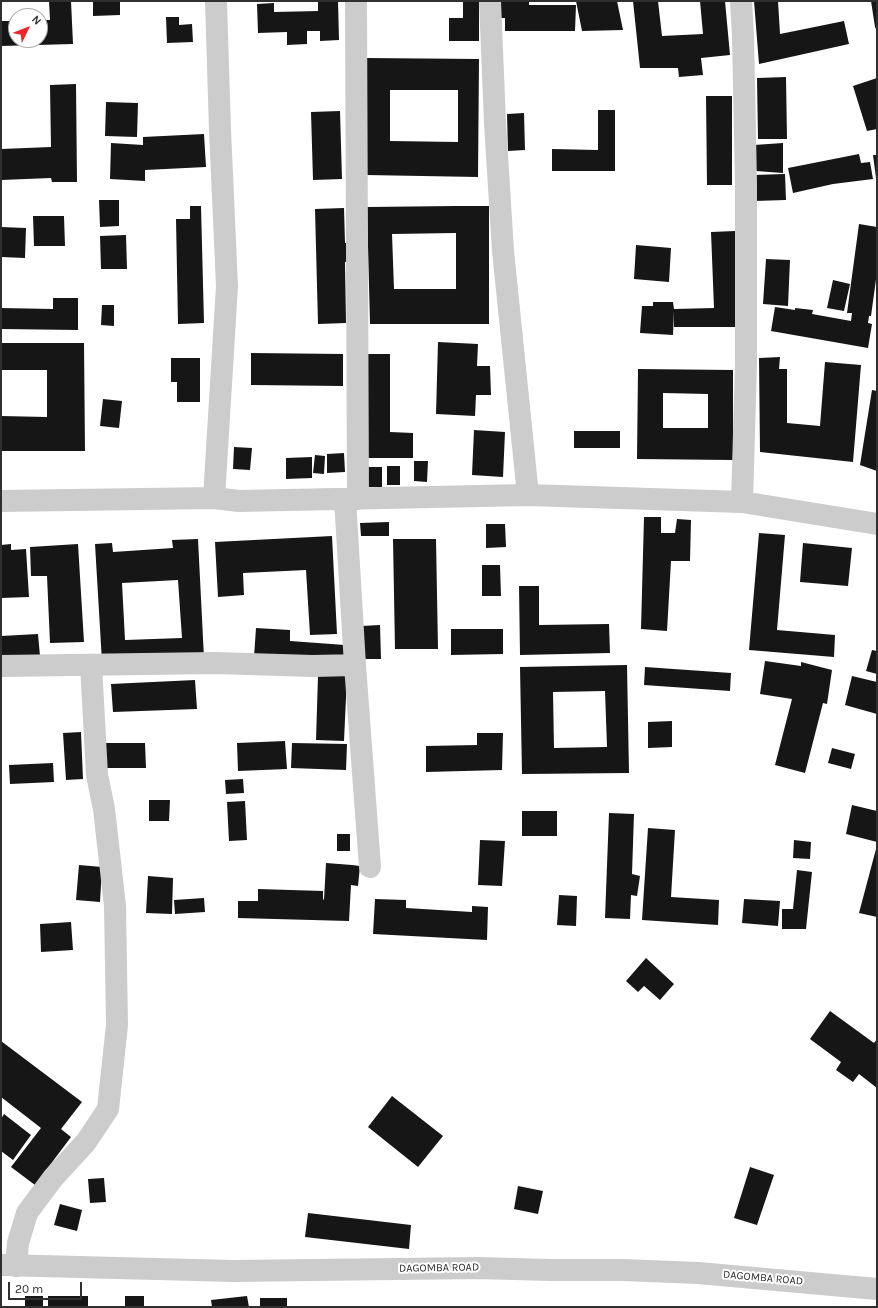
<!DOCTYPE html>
<html>
<head>
<meta charset="utf-8">
<style>
  body { margin:0 }
  #map { position:relative; width:878px; height:1308px; overflow:hidden; background:#fff; font-family:Karla,sans-serif }
  canvas { display:block }
  .frame { position:absolute; inset:0; border:2px solid #2f2f2f; pointer-events:none }
  .north { position:absolute; left:8px; top:8px; width:40px; height:40px; box-sizing:border-box; background:#fff; border:1px solid #acacac; border-radius:50%; rotate:47deg; font-size:11px; font-weight:700; line-height:16px; text-align:center; color:#2f2f2f }
  .north::after { content:''; display:block; margin:auto; width:14px; height:18px; background:#f32426; clip-path:polygon(50% 0,100% 100%,50% 72%,0 100%) }
  .scale { position:absolute; left:8px; top:1282px; width:74px; height:18px; box-sizing:border-box; border:2px solid #2f2f2f; border-top:0; padding-left:5px; font-size:12px; line-height:14px; white-space:nowrap; color:#2f2f2f; -webkit-text-stroke:3px #fff; paint-order:stroke }
</style>
</head>
<body>
<div id="map">
<canvas width="878" height="1308"></canvas>
<div class="frame"></div>
<div class="north">N</div>
<div class="scale">20 m</div>
</div>
<script>
const ctx = document.querySelector('canvas').getContext('2d');
ctx.lineJoin = 'round';
function fillPath(path, color) {
  ctx.fillStyle = color;
  ctx.fill(path, 'evenodd');
}
function strokePath(path, color, width, dash) {
  ctx.strokeStyle = color;
  ctx.lineWidth = width;
  ctx.lineCap = dash ? 'butt' : 'round';
  ctx.setLineDash(dash || []);
  ctx.stroke(path);
}
function drawText(font, color, halo, rows, align = 'center') {
  ctx.font = font + ' Karla,sans-serif';
  ctx.lineWidth = 4;
  ctx.setLineDash([]);
  ctx.textBaseline = 'middle';
  ctx.strokeStyle = halo;
  ctx.fillStyle = color;
  for (const [text, x, y, turn = 0] of rows) {
    ctx.save();
    ctx.translate(x, y);
    ctx.rotate((+turn || 0) * Math.PI / 180);
    ctx.textAlign = isNaN(turn) ? turn : align;
    if (halo) ctx.strokeText(text, 0, 0);
    ctx.fillText(text, 0, 0);
    ctx.restore();
  }
}
const building = new Path2D(`
  M 49,1 L 71,1 L 73,44 L 1,46 L 1,21 L 16,21 L 16,40 L 40,40 L 40,20 L 50,20 Z
  M 93,1 L 120,1 L 120,15 L 93,16 Z
  M 318,1 L 338,1 L 339,40 L 320,41 L 320,31 L 307,31 L 307,44 L 287,45 L 287,32 L 258,33 L 257,4 L 274,3 L 274,12 L 318,11 Z
  M 463,1 L 479,1 L 479,41 L 449,41 L 449,18 L 463,18 Z
  M 496,1 L 529,1 L 529,5 L 576,5 L 575,31 L 505,31 L 505,18 L 496,18 Z
  M 576,1 L 617,1 L 623,30 L 582,31 Z
  M 633,1 L 658,1 L 662,36 L 703,34 L 700,1 L 725,1 L 730,55 L 701,58 L 703,75 L 679,77 L 678,68 L 640,68 Z
  M 754,1 L 778,1 L 780,34 L 844,21 L 849,44 L 759,64 Z
  M 871,1 L 877,1 L 877,31 L 875,27 Z
  M 166,17 L 179,17 L 179,25 L 192,24 L 193,42 L 167,43 Z
  M 366,58 L 479,59 L 478,177 L 366,175 ZM 390,90 L 458,90 L 458,142 L 390,141 Z
  M 786,77 L 787,139 L 758,139 L 757,78 Z
  M 877,78 L 877,129 L 867,131 L 853,86 Z
  M 76,84 L 77,182 L 52,182 L 51,178 L 1,180 L 1,149 L 51,147 L 50,85 Z
  M 706,96 L 732,96 L 732,185 L 707,185 Z
  M 106,102 L 138,103 L 137,137 L 105,136 Z
  M 598,110 L 615,110 L 615,171 L 552,171 L 552,149 L 598,150 Z
  M 340,111 L 342,179 L 313,180 L 311,112 Z
  M 524,113 L 525,150 L 508,151 L 507,114 Z
  M 204,134 L 206,167 L 145,170 L 145,181 L 110,179 L 111,143 L 143,145 L 143,137 Z
  M 783,143 L 783,173 L 756,171 L 754,145 Z
  M 859,154 L 861,163 L 870,162 L 873,179 L 833,184 L 793,193 L 788,168 Z
  M 873,155 L 877,155 L 877,178 L 876,178 Z
  M 785,174 L 786,200 L 754,201 L 753,175 Z
  M 99,200 L 119,200 L 119,226 L 100,227 Z
  M 190,206 L 201,206 L 204,323 L 178,324 L 176,219 L 190,219 Z
  M 455,206 L 489,206 L 489,324 L 370,324 L 367,207 ZM 456,233 L 456,289 L 394,289 L 392,234 Z
  M 344,208 L 345,243 L 352,243 L 352,261 L 345,262 L 346,323 L 318,324 L 315,209 Z
  M 33,216 L 64,216 L 65,246 L 34,246 Z
  M 859,224 L 877,227 L 877,272 L 871,316 L 869,316 L 868,323 L 872,324 L 868,348 L 771,331 L 775,307 L 795,310 L 795,308 L 813,310 L 812,314 L 851,321 L 852,313 L 847,313 Z
  M 1,227 L 26,228 L 25,258 L 1,257 Z
  M 735,231 L 739,327 L 674,327 L 674,311 L 673,335 L 640,333 L 642,306 L 653,306 L 653,302 L 673,302 L 674,309 L 714,308 L 711,232 Z
  M 126,235 L 127,269 L 101,269 L 100,236 Z
  M 636,245 L 671,248 L 669,282 L 634,279 Z
  M 766,259 L 790,260 L 788,306 L 763,304 Z
  M 833,280 L 850,284 L 844,311 L 827,308 Z
  M 53,298 L 78,298 L 78,330 L 1,329 L 1,308 L 53,309 Z
  M 102,305 L 114,305 L 114,326 L 101,325 Z
  M 438,342 L 478,344 L 477,366 L 490,366 L 491,395 L 476,395 L 475,416 L 436,414 Z
  M 1,343 L 84,343 L 85,451 L 1,451 L 1,416 L 47,417 L 47,370 L 1,370 Z
  M 251,353 L 343,354 L 343,386 L 251,385 Z
  M 367,354 L 390,354 L 390,432 L 413,433 L 413,458 L 367,458 Z
  M 780,357 L 779,369 L 787,369 L 787,423 L 820,426 L 825,362 L 861,365 L 853,462 L 760,452 L 759,358 Z
  M 171,358 L 200,358 L 200,402 L 177,402 L 177,382 L 171,382 Z
  M 638,369 L 733,370 L 733,460 L 637,459 ZM 663,393 L 708,394 L 708,428 L 663,428 Z
  M 872,390 L 877,391 L 877,471 L 860,465 Z
  M 103,399 L 122,401 L 119,428 L 100,426 Z
  M 474,430 L 505,432 L 503,477 L 472,475 Z
  M 574,431 L 620,431 L 620,448 L 574,448 Z
  M 234,447 L 252,448 L 250,470 L 233,469 Z
  M 344,453 L 345,472 L 327,473 L 327,454 Z
  M 315,455 L 325,456 L 324,474 L 313,473 Z
  M 312,457 L 312,478 L 286,479 L 286,458 Z
  M 414,461 L 428,461 L 427,482 L 414,481 Z
  M 387,466 L 400,466 L 400,485 L 387,485 Z
  M 366,467 L 382,467 L 382,487 L 366,487 Z
  M 644,517 L 661,517 L 661,533 L 675,533 L 677,519 L 691,520 L 690,561 L 671,561 L 667,631 L 641,629 Z
  M 389,522 L 389,536 L 361,536 L 360,523 Z
  M 486,524 L 505,524 L 506,547 L 486,548 Z
  M 759,533 L 785,535 L 777,630 L 835,635 L 834,657 L 749,650 Z
  M 332,536 L 337,634 L 310,635 L 306,570 L 243,573 L 244,595 L 218,597 L 215,542 Z
  M 198,539 L 204,658 L 102,662 L 95,544 L 112,543 L 113,552 L 173,548 L 172,540 ZM 178,580 L 182,638 L 125,640 L 122,583 Z
  M 393,539 L 436,539 L 438,649 L 395,649 Z
  M 803,543 L 852,548 L 848,586 L 800,582 Z
  M 11,544 L 11,550 L 26,549 L 29,597 L 1,598 L 1,545 Z
  M 78,544 L 84,642 L 50,643 L 47,576 L 31,576 L 30,547 Z
  M 482,565 L 500,565 L 501,596 L 482,596 Z
  M 519,586 L 539,586 L 539,625 L 609,624 L 610,653 L 520,655 Z
  M 380,625 L 381,659 L 362,659 L 361,626 Z
  M 256,628 L 290,630 L 290,641 L 345,645 L 344,664 L 254,657 Z
  M 451,629 L 503,629 L 503,654 L 451,655 Z
  M 38,634 L 40,656 L 1,657 L 1,636 Z
  M 872,650 L 877,651 L 877,674 L 866,671 Z
  M 765,661 L 801,666 L 801,662 L 832,670 L 827,704 L 823,703 L 805,773 L 775,765 L 792,699 L 760,694 Z
  M 627,665 L 629,773 L 522,774 L 520,667 ZM 605,691 L 607,747 L 554,748 L 553,692 Z
  M 645,667 L 731,673 L 730,691 L 644,685 Z
  M 318,676 L 347,676 L 344,741 L 316,740 Z
  M 852,676 L 877,682 L 877,714 L 845,705 Z
  M 195,680 L 197,709 L 113,712 L 111,684 Z
  M 672,721 L 672,747 L 648,748 L 648,722 Z
  M 81,732 L 83,779 L 66,780 L 63,733 Z
  M 477,733 L 503,733 L 502,770 L 426,772 L 426,746 L 477,745 Z
  M 285,741 L 287,769 L 238,771 L 237,743 Z
  M 101,743 L 145,743 L 146,768 L 101,768 Z
  M 292,743 L 347,744 L 346,770 L 291,768 Z
  M 832,748 L 855,754 L 851,769 L 828,763 Z
  M 53,763 L 54,782 L 10,784 L 9,765 Z
  M 243,779 L 244,793 L 226,794 L 225,780 Z
  M 149,800 L 170,800 L 169,821 L 149,821 Z
  M 245,801 L 247,840 L 229,841 L 227,802 Z
  M 852,805 L 877,811 L 877,842 L 846,834 Z
  M 522,811 L 557,811 L 557,836 L 522,836 Z
  M 609,813 L 634,814 L 632,874 L 640,876 L 637,896 L 631,895 L 630,919 L 605,918 Z
  M 648,828 L 675,830 L 671,897 L 719,900 L 718,925 L 642,920 Z
  M 337,834 L 350,834 L 350,851 L 337,851 Z
  M 480,840 L 505,841 L 502,886 L 478,885 Z
  M 794,840 L 811,842 L 810,859 L 793,858 Z
  M 876,849 L 877,849 L 877,917 L 859,913 Z
  M 326,863 L 352,865 L 360,866 L 358,886 L 351,885 L 349,921 L 238,918 L 238,901 L 258,901 L 258,889 L 323,891 L 323,899 L 324,900 Z
  M 79,865 L 102,867 L 100,902 L 76,900 Z
  M 797,870 L 812,872 L 806,929 L 782,929 L 782,909 L 793,909 Z
  M 148,876 L 173,878 L 172,914 L 146,913 Z
  M 559,895 L 577,896 L 576,926 L 557,925 Z
  M 204,898 L 205,912 L 175,914 L 174,900 Z
  M 375,899 L 406,900 L 406,908 L 472,912 L 472,906 L 488,907 L 487,940 L 373,934 Z
  M 744,899 L 780,901 L 778,926 L 742,923 Z
  M 71,922 L 73,950 L 41,952 L 40,924 Z
  M 646,958 L 674,984 L 660,1000 L 644,986 L 638,992 L 626,981 Z
  M 830,1011 L 874,1043 L 877,1039 L 877,1088 L 859,1074 L 853,1082 L 836,1070 L 841,1062 L 810,1039 Z
  M 1,1041 L 82,1102 L 61,1129 L 71,1137 L 35,1185 L 11,1167 L 41,1128 L 1,1097 Z
  M 392,1096 L 443,1136 L 418,1167 L 368,1127 Z
  M 4,1114 L 31,1135 L 13,1160 L 1,1151 L 1,1119 Z
  M 750,1167 L 774,1175 L 757,1225 L 734,1218 Z
  M 104,1178 L 106,1202 L 90,1203 L 88,1179 Z
  M 518,1186 L 543,1191 L 538,1214 L 514,1209 Z
  M 60,1204 L 82,1210 L 77,1231 L 54,1225 Z
  M 308,1213 L 411,1225 L 409,1249 L 305,1237 Z
  M 25,1296 L 43,1296 L 43,1307 L 25,1307 Z
  M 48,1296 L 88,1296 L 88,1307 L 48,1307 Z
  M 125,1296 L 144,1296 L 144,1307 L 125,1307 Z
  M 247,1296 L 249,1307 L 212,1307 L 211,1300 Z
  M 260,1298 L 287,1298 L 287,1307 L 260,1307 Z`);
const minor = new Path2D(`
  M 356,1 L 358,499
  M 490,1 L 495,123 L 503,251 L 528,495
  M 741,1 L 743,36 L 746,183 L 746,364 L 742,502
  M 214,498 L 227,286 L 220,130 L 216,1
  M 345,499 L 355,665 L 370,867
  M 1,501 L 214,498 L 239,501 L 528,495 L 742,502 L 877,524
  M 1,666 L 215,663 L 313,666 L 355,665
  M 16,1266 L 18,1243 L 27,1213 L 53,1178 L 86,1142 L 108,1109 L 117,1025 L 115,906 L 104,809 L 97,775 L 91,665`);
const tertiary = new Path2D(`
  M 1,1265 L 233,1271 L 477,1268 L 551,1270 L 623,1270 L 698,1273 L 877,1289`);
const streetNames = [
  ["DAGOMBA ROAD",439,1268,-1],
  ["DAGOMBA ROAD",763,1278,5]
];
fillPath(building, '#161616');
strokePath(minor, '#ccc', 22);
strokePath(tertiary, '#ccc', 22);
drawText('11px', '#2f2f2f', '#fff', streetNames);
</script>
</body>
</html>
